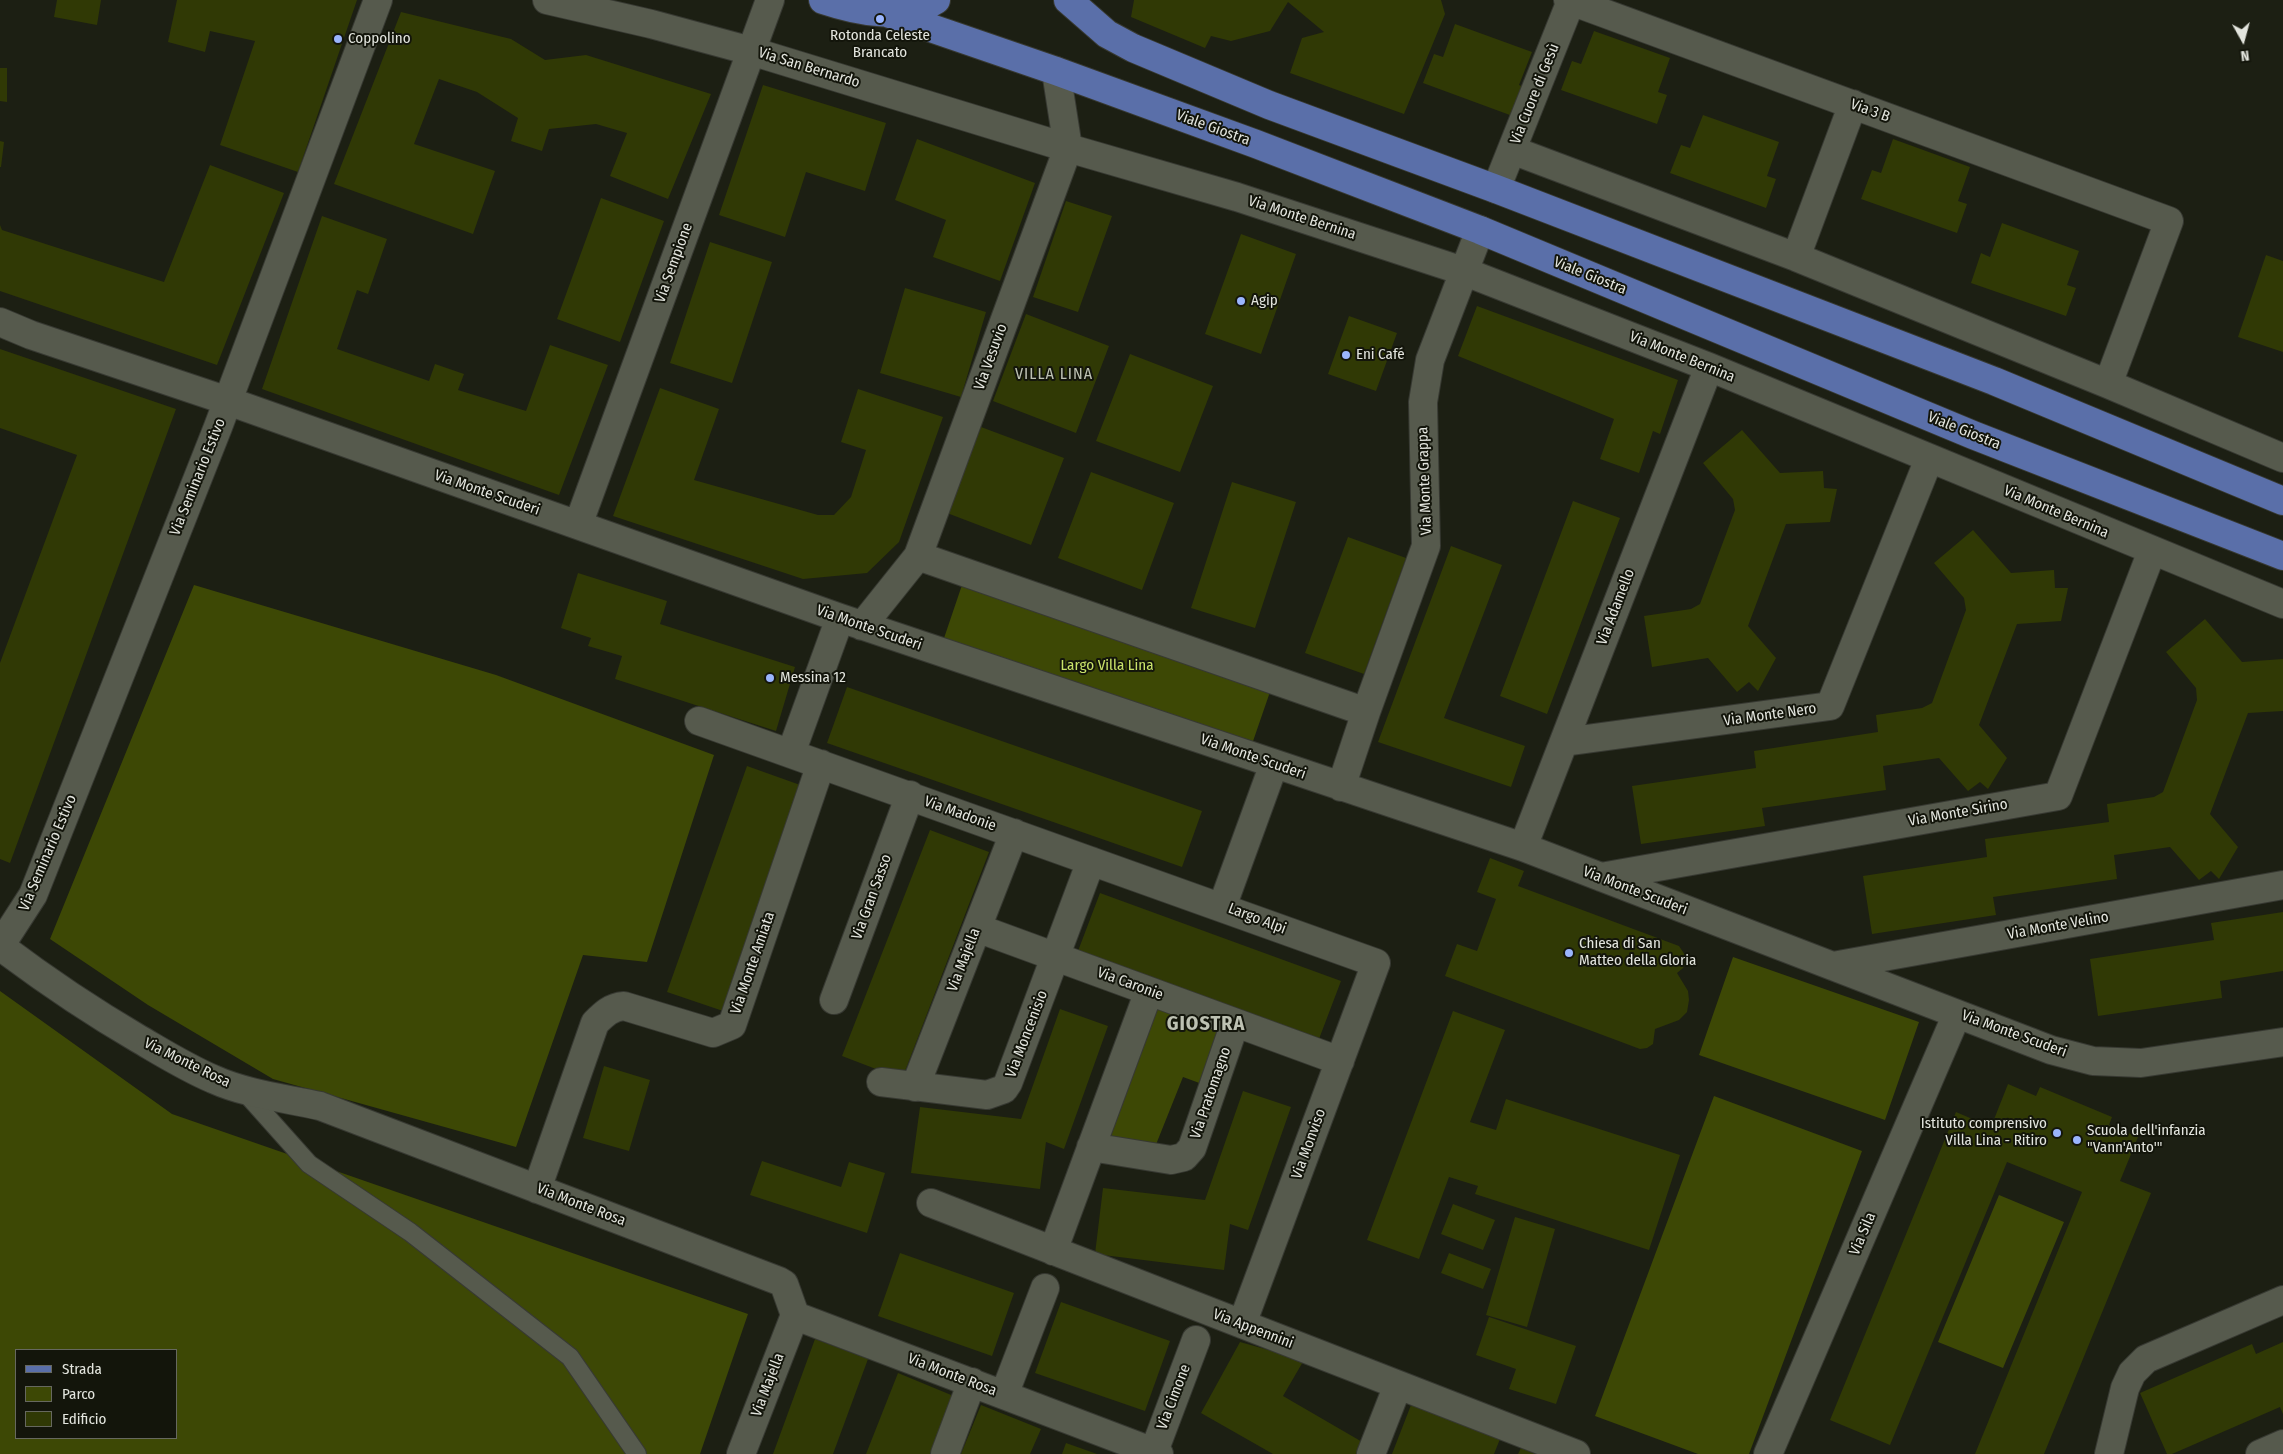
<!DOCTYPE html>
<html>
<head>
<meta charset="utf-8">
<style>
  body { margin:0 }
  #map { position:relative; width:2283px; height:1454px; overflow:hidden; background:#1c1f13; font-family:"Fira Sans Condensed",sans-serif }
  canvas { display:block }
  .legend { position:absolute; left:15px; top:1349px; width:162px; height:90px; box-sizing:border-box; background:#13150b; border:1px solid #66685f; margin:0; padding:6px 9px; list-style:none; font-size:15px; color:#e3e5de }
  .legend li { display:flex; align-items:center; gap:10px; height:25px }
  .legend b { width:25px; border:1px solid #66685f }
  .north { position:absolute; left:2218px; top:15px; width:50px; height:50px; -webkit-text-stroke:4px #13150b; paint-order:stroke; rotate:173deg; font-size:14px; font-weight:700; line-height:20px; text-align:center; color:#e3e5de }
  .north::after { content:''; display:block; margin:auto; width:18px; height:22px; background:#e3e5de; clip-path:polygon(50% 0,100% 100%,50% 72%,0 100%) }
</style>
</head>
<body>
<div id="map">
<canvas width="2283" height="1454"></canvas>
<ul class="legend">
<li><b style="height:6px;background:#5a6fa9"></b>Strada</li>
<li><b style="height:14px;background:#3d4805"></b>Parco</li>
<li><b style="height:14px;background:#303905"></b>Edificio</li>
</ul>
<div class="north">N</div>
</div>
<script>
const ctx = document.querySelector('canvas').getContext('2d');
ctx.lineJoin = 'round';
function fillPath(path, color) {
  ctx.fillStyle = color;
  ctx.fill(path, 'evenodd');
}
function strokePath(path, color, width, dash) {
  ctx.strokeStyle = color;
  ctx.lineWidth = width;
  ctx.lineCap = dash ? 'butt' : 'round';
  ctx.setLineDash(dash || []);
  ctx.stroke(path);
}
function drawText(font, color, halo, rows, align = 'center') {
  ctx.font = font + ' "Fira Sans Condensed",sans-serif';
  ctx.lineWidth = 4;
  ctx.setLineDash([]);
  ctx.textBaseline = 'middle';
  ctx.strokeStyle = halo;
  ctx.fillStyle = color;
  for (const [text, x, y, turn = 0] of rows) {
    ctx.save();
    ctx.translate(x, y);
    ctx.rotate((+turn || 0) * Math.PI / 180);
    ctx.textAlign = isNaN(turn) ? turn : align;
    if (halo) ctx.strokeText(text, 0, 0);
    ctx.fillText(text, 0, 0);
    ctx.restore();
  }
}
const green = new Path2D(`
  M 194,585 L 496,675 L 714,755 L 647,962 L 583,955 L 516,1147 L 273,1079 L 148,1005 L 50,939 Z
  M 962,585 L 1271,689 L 1251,747 L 942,644 Z
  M 1733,957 L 1919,1022 L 1885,1120 L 1699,1055 Z
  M 0,991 L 172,1114 L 748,1314 L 700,1454 L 0,1454 ZM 16,1350 L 176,1350 L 176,1438 L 16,1438 Z
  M 1149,991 L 1235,1023 L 1213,1088 L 1183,1077 L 1151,1157 L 1091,1147 Z
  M 1714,1096 L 1862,1151 L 1749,1454 L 1698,1454 L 1595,1416 Z
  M 1999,1195 L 2064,1222 L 2003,1368 L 1938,1342 Z`);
const building = new Path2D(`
  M 57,0 L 101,0 L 97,25 L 54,17 Z
  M 177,0 L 357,0 L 298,172 L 220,145 L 255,41 L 210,31 L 205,52 L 168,42 Z
  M 1134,0 L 1441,0 L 1445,14 L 1404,114 L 1290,73 L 1302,38 L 1324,32 L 1288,2 L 1270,31 L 1231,41 L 1211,36 L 1205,48 L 1131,17 Z
  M 401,12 L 511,39 L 545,60 L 586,55 L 711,94 L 668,199 L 610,176 L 627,133 L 596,124 L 549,129 L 542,151 L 511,141 L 518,118 L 477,92 L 439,79 L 414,144 L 495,171 L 473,234 L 334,184 Z
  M 1455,24 L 1532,52 L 1519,85 L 1529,89 L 1518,118 L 1423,83 L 1434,54 L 1443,57 Z
  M 1594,31 L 1670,58 L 1658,92 L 1667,95 L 1657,124 L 1561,90 L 1572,61 L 1581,64 Z
  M 0,68 L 7,68 L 7,102 L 0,101 Z
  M 763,85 L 886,123 L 865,191 L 806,172 L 785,237 L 719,215 Z
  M 1703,115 L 1779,142 L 1767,176 L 1776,179 L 1766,208 L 1670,173 L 1681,145 L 1690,148 Z
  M 917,139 L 1035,183 L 1000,281 L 933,257 L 946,220 L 895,200 Z
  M 1893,139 L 1970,167 L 1958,201 L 1967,204 L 1957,233 L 1861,199 L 1872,170 L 1881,173 Z
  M 0,141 L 4,142 L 1,167 L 0,167 Z
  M 210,165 L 284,193 L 217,365 L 0,291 L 0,225 L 2,230 L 164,282 Z
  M 601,198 L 664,221 L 620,342 L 557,319 Z
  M 1066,201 L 1112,216 L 1078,312 L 1033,297 Z
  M 322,216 L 387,239 L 368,294 L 357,290 L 337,349 L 429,381 L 435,364 L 464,374 L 458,390 L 526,411 L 550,345 L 608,365 L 559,495 L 262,389 Z
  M 2002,223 L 2079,251 L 2067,285 L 2076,288 L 2066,316 L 1971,283 L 1981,253 L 1990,257 Z
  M 1241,234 L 1296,254 L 1261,354 L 1205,334 Z
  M 710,242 L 772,262 L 732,383 L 670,363 Z
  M 2266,255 L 2283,261 L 2283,352 L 2238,337 Z
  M 905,288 L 986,312 L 961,397 L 880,373 Z
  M 1477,306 L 1678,380 L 1660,434 L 1653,431 L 1639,473 L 1600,459 L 1614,419 L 1458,356 Z
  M 1026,314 L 1109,346 L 1076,433 L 993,401 Z
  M 1349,316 L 1397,333 L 1376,391 L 1328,374 Z
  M 0,349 L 176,409 L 10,863 L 0,859 L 0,663 L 77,455 L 0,428 Z
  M 1130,354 L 1213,386 L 1180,472 L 1096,441 Z
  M 660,388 L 719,409 L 694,480 L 818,515 L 834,515 L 851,497 L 866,450 L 841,442 L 858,389 L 943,417 L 899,542 L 867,573 L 803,579 L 613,516 Z
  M 981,427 L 1064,458 L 1031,545 L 947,513 Z
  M 1742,430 L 1780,473 L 1823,471 L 1824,488 L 1837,489 L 1830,522 L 1786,524 L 1748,626 L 1776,658 L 1758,691 L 1749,682 L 1737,692 L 1708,658 L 1652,667 L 1644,616 L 1691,609 L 1700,604 L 1735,510 L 1733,499 L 1703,463 Z
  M 1091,472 L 1174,503 L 1142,590 L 1058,558 Z
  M 1232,482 L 1296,502 L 1255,628 L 1191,608 Z
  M 1573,501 L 1620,518 L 1547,714 L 1500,696 Z
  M 1973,530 L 2011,573 L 2054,570 L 2055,588 L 2068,588 L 2061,621 L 2017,624 L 1979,725 L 2007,758 L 1988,789 L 1980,782 L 1968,791 L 1939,758 L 1883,766 L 1886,790 L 1762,808 L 1765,826 L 1641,844 L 1632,786 L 1756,768 L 1754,751 L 1878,732 L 1876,715 L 1922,708 L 1932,703 L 1966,610 L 1964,598 L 1934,563 Z
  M 1348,537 L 1406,558 L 1364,674 L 1305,653 Z
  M 1451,546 L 1502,565 L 1444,718 L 1525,746 L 1511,787 L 1378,742 Z
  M 578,573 L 667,601 L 660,624 L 795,667 L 776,731 L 615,679 L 622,656 L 588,646 L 591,638 L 561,628 Z
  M 2205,619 L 2242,662 L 2283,659 L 2283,711 L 2248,713 L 2210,814 L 2238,847 L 2219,879 L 2211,871 L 2199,880 L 2170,847 L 2114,855 L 2117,879 L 1993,897 L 1996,915 L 1872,934 L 1863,876 L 1987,857 L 1985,839 L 2109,822 L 2107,804 L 2154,797 L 2163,792 L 2197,700 L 2196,688 L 2166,652 Z
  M 847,687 L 1202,811 L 1182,867 L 827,743 Z
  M 747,766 L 803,786 L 723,1011 L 667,992 Z
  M 930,830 L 989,852 L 902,1079 L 842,1056 Z
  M 1490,858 L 1524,871 L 1518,886 L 1679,946 L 1685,955 L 1686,963 L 1683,968 L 1677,973 L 1688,991 L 1689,1000 L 1687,1012 L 1679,1020 L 1655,1029 L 1653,1044 L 1647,1048 L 1640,1049 L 1445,976 L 1457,944 L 1477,951 L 1496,899 L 1477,892 Z
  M 1100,893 L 1341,981 L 1319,1039 L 1078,951 Z
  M 2283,912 L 2283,971 L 2220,981 L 2222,998 L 2098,1016 L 2090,959 L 2214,940 L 2211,923 Z
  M 1060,1009 L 1108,1026 L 1064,1149 L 1046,1142 L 1040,1189 L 911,1173 L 920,1107 L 1021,1119 Z
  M 1453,1011 L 1505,1030 L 1470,1122 L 1496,1130 L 1506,1099 L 1680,1155 L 1649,1250 L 1475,1194 L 1478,1186 L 1449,1177 L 1419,1259 L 1367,1240 Z
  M 604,1066 L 650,1080 L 629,1151 L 583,1138 Z
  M 2008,1084 L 2036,1096 L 2040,1087 L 2112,1117 L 2109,1125 L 2138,1137 L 2120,1181 L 2151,1193 L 2044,1454 L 1975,1454 L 2082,1192 L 2007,1162 L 1890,1445 L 1830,1420 L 1956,1112 L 1991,1127 Z
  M 1243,1091 L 1291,1107 L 1248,1230 L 1230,1224 L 1224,1270 L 1095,1254 L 1103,1188 L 1205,1200 Z
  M 762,1161 L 841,1187 L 849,1162 L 885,1173 L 867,1233 L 750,1195 Z
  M 1453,1204 L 1495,1220 L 1483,1250 L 1441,1234 Z
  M 1515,1217 L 1555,1229 L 1527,1327 L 1486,1315 Z
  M 900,1253 L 1014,1293 L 992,1356 L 878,1316 Z
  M 1449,1253 L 1491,1269 L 1483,1289 L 1441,1273 Z
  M 1061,1302 L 1170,1341 L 1145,1411 L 1035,1373 Z
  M 1489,1317 L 1576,1346 L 1556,1404 L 1509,1389 L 1516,1369 L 1476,1355 Z
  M 815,1339 L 868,1359 L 833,1454 L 773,1454 Z
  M 1240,1342 L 1304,1360 L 1283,1396 L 1364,1443 L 1357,1454 L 1273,1454 L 1201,1413 Z
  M 2283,1342 L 2283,1414 L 2280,1407 L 2172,1454 L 2167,1454 L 2140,1393 L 2252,1344 L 2256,1354 Z
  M 898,1373 L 956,1397 L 934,1454 L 866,1454 Z
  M 981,1405 L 1041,1429 L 1030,1454 L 961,1454 Z
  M 1411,1405 L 1500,1439 L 1494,1454 L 1392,1454 Z
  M 1066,1443 L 1097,1454 L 1062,1454 Z
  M 1521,1448 L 1536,1454 L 1518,1454 Z`);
const lane = new Path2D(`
  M 243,1090 L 309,1164 L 410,1232 L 570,1357 L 637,1454`);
const street = new Path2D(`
  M 378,0 L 218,427 L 33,895 L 0,946 C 45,980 91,1011 139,1039 C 163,1053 187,1068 213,1079 C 246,1094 284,1098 320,1106 L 779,1281 L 784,1284 L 795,1315 L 801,1318 L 1159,1454
  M 547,0 L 651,24 L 751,51 L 1068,148 L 1237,197 L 1463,271 L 1709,367 L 2283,604
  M 1571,1 L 2169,221 L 2108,384
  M 1512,150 L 1796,257 L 2108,384 L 2283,458
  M 1496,189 L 1571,1 L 1568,0
  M 1796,257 L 1853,104
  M 0,322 L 31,335 L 228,401 L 840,618 L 1523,847 L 2051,1050 L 2093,1061 L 2141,1063 L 2283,1042
  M 578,525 L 770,0
  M 918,556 L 1366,712
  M 862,626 L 918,556 L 1068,148 L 1056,71
  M 699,721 L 1376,963 L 1242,1324
  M 1564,742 L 1830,706 L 1929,459
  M 791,753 L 840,618
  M 1341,787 L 1366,712 L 1426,546 L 1423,402 L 1430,360 L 1480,230
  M 1523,847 L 1709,367
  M 1601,877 L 2058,796 L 2152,551
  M 1222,907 L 1274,764
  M 977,928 L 1340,1061
  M 1833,966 L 2283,885
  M 834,1000 L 910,795
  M 881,1082 L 987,1095 L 1004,1089 L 1008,1083 L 1091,861
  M 915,1087 L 1014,833
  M 1091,1147 L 1171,1160 L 1184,1157 L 1192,1148 L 1235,1023
  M 537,1189 L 595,1023 C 604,1014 611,1007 624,1006 L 713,1033 L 732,1025 L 821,764
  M 931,1203 L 1576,1454
  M 1053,1251 L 1149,991
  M 1004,1395 L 1045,1288
  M 741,1454 L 795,1315
  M 945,1454 L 972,1382
  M 1153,1454 L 1196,1340
  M 1371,1454 L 1398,1385
  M 1768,1454 L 1957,1014
  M 2109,1454 L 2125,1388 L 2132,1373 L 2146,1359 L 2283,1300
  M 2260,1454 L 2283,1444`);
const primary = new Path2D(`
  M 823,0 C 859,12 902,21 936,0
  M 1068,0 L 1107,34 L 1133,48 L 1269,105 L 1496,189 L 1994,381 L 2283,501
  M 890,14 L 1056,71 L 1256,144 L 1480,230 L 1973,435 L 2283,556`);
const markers = [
  [880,19,5,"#9ab5fd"],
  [338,39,5,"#9ab5fd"],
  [1241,301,5,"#9ab5fd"],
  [1346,355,5,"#9ab5fd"],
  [770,678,5,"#9ab5fd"],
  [1569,953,5,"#9ab5fd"],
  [2057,1133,5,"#9ab5fd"],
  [2077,1140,5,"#9ab5fd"]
];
const poiNames = [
  ["Rotonda Celeste",880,36,"center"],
  ["Brancato",880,53,"center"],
  ["Coppolino",348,39],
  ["Agip",1251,301],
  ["Eni Café",1356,355],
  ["Messina 12",780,678],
  ["Chiesa di San",1579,944],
  ["Matteo della Gloria",1579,961],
  ["Istituto comprensivo",2047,1124,"right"],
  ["Villa Lina - Ritiro",2047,1141,"right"],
  ["Scuola dell'infanzia",2087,1131],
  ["\"Vann'Anto'\"",2087,1148]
];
const streetNames = [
  ["Via San Bernardo",809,68,17],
  ["Via Cuore di Gesù",1535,94,-68],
  ["Via 3 B",1870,111,20],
  ["Viale Giostra",1213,128,20],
  ["Via Monte Bernina",1302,218,18],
  ["Via Sempione",674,263,-70],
  ["Viale Giostra",1590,276,22],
  ["Via Vesuvio",991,357,-70],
  ["Via Monte Bernina",1682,357,22],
  ["Viale Giostra",1964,431,22],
  ["Via Seminario Estivo",198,477,-68],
  ["Via Monte Grappa",1425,481,-92],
  ["Via Monte Scuderi",487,493,19],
  ["Via Monte Bernina",2056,512,23],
  ["Via Adamello",1616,607,-69],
  ["Via Monte Scuderi",869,628,19],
  ["Via Monte Nero",1770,715,-8],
  ["Via Monte Scuderi",1253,757,19],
  ["Via Monte Sirino",1958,813,-10],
  ["Via Madonie",960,814,20],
  ["Via Seminario Estivo",48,853,-67],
  ["Via Monte Scuderi",1635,891,21],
  ["Via Gran Sasso",872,897,-70],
  ["Largo Alpi",1257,919,21],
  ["Via Monte Velino",2058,926,-10],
  ["Via Majella",964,960,-69],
  ["Via Monte Amiata",753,963,-71],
  ["Via Caronie",1130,984,20],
  ["Via Moncenisio",1027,1034,-69],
  ["Via Monte Scuderi",2014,1034,20],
  ["Via Monte Rosa",187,1063,26],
  ["Via Pratomagno",1211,1093,-71],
  ["Via Monviso",1309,1144,-70],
  ["Via Monte Rosa",581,1205,21],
  ["Via Sila",1863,1234,-67],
  ["Via Appennini",1253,1329,21],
  ["Via Monte Rosa",952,1375,21],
  ["Via Majella",768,1385,-69],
  ["Via Cimone",1174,1397,-69]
];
const parkNames = [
  ["Largo Villa Lina",1107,666]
];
const neighbourhoodNames = [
  ["VILLA LINA",1054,375]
];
const districtNames = [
  ["GIOSTRA",1206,1024]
];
fillPath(green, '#3d4805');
fillPath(building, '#303905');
strokePath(lane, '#373932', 20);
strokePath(street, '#373932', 30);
strokePath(primary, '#373932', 30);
strokePath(lane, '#565a4d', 18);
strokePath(street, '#565a4d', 28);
strokePath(primary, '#5a6fa9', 28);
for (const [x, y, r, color] of markers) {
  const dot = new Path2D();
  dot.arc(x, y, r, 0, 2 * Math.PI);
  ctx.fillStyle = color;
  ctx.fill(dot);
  strokePath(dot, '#13150b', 2);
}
drawText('15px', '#e3e5de', '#13150b', poiNames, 'left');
drawText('15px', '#e3e5de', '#13150b', streetNames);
drawText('15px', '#c9e26a', '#13150b', parkNames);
ctx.letterSpacing = '1px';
drawText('16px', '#bdc1b2', '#13150b', neighbourhoodNames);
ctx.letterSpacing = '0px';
ctx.letterSpacing = '1px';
drawText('bold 20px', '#bdc1b2', '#13150b', districtNames);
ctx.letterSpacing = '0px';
</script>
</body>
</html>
